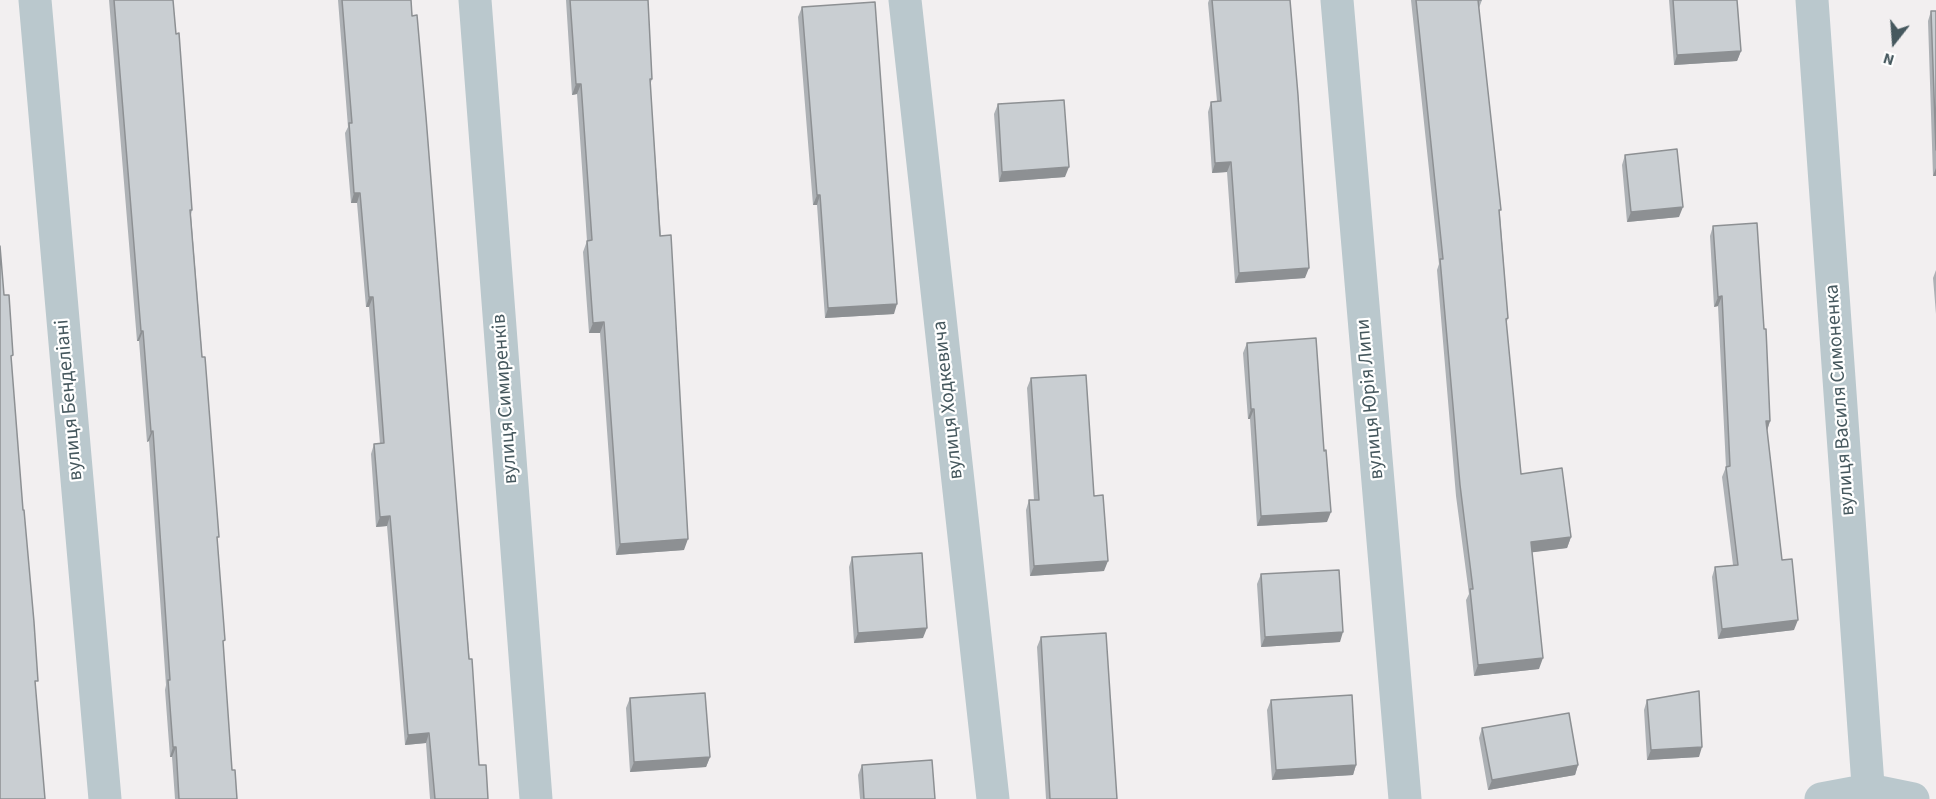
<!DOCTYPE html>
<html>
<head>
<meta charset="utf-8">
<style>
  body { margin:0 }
  #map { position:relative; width:1936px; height:799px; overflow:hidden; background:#f2eff0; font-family:"Source Sans 3",sans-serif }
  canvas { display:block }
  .north { position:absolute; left:1864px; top:12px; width:60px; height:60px; -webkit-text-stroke:4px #fff; paint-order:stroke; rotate:197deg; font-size:16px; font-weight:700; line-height:24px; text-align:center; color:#46585e }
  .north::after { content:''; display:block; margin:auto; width:21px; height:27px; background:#46585e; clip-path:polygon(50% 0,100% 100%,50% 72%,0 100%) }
</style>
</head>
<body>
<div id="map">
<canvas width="1936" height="799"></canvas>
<div class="north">N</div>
</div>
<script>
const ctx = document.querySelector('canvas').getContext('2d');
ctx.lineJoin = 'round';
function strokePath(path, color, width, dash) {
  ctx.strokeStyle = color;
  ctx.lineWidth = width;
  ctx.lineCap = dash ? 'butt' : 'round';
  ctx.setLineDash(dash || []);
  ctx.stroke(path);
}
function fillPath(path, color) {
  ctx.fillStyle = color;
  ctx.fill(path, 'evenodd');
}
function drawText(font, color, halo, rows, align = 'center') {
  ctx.font = font + ' "Source Sans 3",sans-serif';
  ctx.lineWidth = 4.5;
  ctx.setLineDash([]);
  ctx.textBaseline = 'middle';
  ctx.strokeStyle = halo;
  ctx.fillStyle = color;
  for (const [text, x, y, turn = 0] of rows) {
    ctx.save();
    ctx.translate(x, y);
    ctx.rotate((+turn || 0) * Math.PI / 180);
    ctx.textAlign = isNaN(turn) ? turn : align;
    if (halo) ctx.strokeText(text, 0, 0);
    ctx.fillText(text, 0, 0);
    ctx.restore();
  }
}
const minor = new Path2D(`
  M 35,0 L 105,799
  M 475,0 L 536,799
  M 905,0 L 993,799
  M 1337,0 L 1405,799
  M 1812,0 L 1869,799
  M 1821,799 L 1869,790 L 1913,799`);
const wall = new Path2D(`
  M 109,0 L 173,0 L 192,210 L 191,215 L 217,541 L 223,646 L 232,770 L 237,799 L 175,799 L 172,757 L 170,757 L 165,690 L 166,685 L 149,441 L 147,442 L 139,341 L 137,341 Z
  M 334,0 L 411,0 L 479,765 L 488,799 L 430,799 L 426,743 L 405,745 L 387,526 L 376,527 L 371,454 L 374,444 L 380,444 L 369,307 L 366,307 L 357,203 L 351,203 L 345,133 L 348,127 L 338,0 Z
  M 566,0 L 648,0 L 652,79 L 650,85 L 684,550 L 616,555 L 600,333 L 589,333 L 583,252 L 587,241 L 577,94 L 572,95 Z
  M 1209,0 L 1290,0 L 1305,278 L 1235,283 L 1227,172 L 1212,173 L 1208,112 L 1211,102 L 1217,101 L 1208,3 Z
  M 1411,0 L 1482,0 L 1479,8 L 1500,215 L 1508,318 L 1506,324 L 1521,474 L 1571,537 L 1567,548 L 1532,552 L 1539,669 L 1474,676 L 1466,600 L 1469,594 L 1456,496 L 1437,270 L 1439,264 Z
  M 1669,0 L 1737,0 L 1741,51 L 1737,61 L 1674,65 Z
  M 802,7 L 894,314 L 825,318 L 817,205 L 813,205 L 798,17 Z
  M 1931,11 L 1936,11 L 1936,176 L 1933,176 L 1928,21 Z
  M 998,104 L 1065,177 L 999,182 L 994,114 Z
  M 1625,155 L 1679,217 L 1627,222 L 1622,165 Z
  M 1713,226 L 1764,329 L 1770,421 L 1767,430 L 1782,560 L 1794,630 L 1718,639 L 1712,577 L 1715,567 L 1733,565 L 1722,477 L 1726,467 L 1718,306 L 1714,307 L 1710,236 Z
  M 1936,270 L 1936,314 L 1933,278 Z
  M 1247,343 L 1327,522 L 1257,526 L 1250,419 L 1248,419 L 1243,353 Z
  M 1031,378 L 1094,496 L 1104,571 L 1030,576 L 1026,510 L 1029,500 L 1034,500 L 1027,388 Z
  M 852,557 L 923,638 L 854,643 L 849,567 Z
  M 1261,574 L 1340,642 L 1261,647 L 1257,584 Z
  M 1041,637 L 1117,799 L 1046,799 L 1037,647 Z
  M 630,698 L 710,757 L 706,767 L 630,772 L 626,708 Z
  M 1271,700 L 1356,765 L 1353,775 L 1272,780 L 1267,710 Z
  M 1647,700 L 1699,757 L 1647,760 L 1644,710 Z
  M 1482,728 L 1578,765 L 1575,775 L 1488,790 L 1479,738 Z
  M 862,765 L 935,799 L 860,799 L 858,775 Z`);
const shadedWall = new Path2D(`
  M 1741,51 L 1737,61 L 1674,65 L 1677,55 Z
  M 576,84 L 581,84 L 577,94 L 572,95 Z
  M 1231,162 L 1227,172 L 1212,173 L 1215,163 Z
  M 1069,167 L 1065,177 L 999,182 L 1002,172 Z
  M 1936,168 L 1936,176 L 1933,176 Z
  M 354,193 L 360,193 L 357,203 L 351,203 Z
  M 817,195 L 820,195 L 817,205 L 813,205 Z
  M 1683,207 L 1679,217 L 1627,222 L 1631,212 Z
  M 1309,268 L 1305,278 L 1235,283 L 1239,273 Z
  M 1722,296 L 1718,306 L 1714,307 L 1718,297 Z
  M 369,297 L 373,297 L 369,307 L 366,307 Z
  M 897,304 L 894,314 L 825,318 L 828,308 Z
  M 604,322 L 600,333 L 589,333 L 593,323 Z
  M 141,331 L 143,331 L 139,341 L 137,341 Z
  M 1251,409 L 1254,409 L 1250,419 L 1248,419 Z
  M 1766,421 L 1770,421 L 1767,431 Z
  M 153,431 L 149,441 L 147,442 L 151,432 Z
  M 1331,512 L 1327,522 L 1257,526 L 1261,516 Z
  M 390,516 L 387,526 L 376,527 L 380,517 Z
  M 1571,537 L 1567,548 L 1527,553 L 1531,542 Z
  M 688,539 L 684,550 L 616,555 L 620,544 Z
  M 1108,561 L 1104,571 L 1030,576 L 1034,566 Z
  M 1798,620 L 1794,630 L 1718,639 L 1722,629 Z
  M 927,628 L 923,638 L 854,643 L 858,633 Z
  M 1343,632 L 1340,642 L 1261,647 L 1265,637 Z
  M 1543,658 L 1539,669 L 1474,676 L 1478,665 Z
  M 429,733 L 426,743 L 405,745 L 408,735 Z
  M 173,747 L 176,747 L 172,757 L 170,757 Z
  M 1702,747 L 1699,757 L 1647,760 L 1651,750 Z
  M 710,757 L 706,767 L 630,772 L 634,762 Z
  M 1356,765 L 1353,775 L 1272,780 L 1276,770 Z
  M 1578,765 L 1575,775 L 1488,790 L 1492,780 Z`);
const building = new Path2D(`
  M 114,0 L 173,0 L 176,34 L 179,33 L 192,210 L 190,210 L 202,357 L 205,357 L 219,537 L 217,537 L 225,640 L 223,641 L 232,770 L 235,770 L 237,799 L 179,799 L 176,747 L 173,747 L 168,680 L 170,680 L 153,431 L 151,432 L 143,331 L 141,331 Z
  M 342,0 L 411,0 L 412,16 L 417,15 L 426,117 L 469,659 L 472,659 L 479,765 L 486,765 L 488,799 L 435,799 L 429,733 L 408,735 L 390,516 L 380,517 L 374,444 L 384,443 L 373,297 L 369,297 L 360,193 L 354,193 L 349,123 L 352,123 Z
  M 570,0 L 648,0 L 652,79 L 650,79 L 660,236 L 671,235 L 688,539 L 620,544 L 604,322 L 593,323 L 587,241 L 592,240 L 581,84 L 576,84 Z
  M 1212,0 L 1290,0 L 1298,95 L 1309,268 L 1239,273 L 1231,162 L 1215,163 L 1211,102 L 1221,101 Z
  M 1416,0 L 1481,0 L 1478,0 L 1501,210 L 1499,210 L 1508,318 L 1506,319 L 1521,474 L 1562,468 L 1571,537 L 1531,542 L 1543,658 L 1478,665 L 1470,589 L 1473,589 L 1460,485 L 1440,259 L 1443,259 Z
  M 1673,0 L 1737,0 L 1741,51 L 1677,55 Z
  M 875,2 L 897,304 L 828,308 L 820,195 L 817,195 L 802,7 Z
  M 1931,11 L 1936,11 L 1936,150 Z
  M 1064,100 L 1069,167 L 1002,172 L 998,104 Z
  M 1677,149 L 1683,207 L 1631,212 L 1625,155 Z
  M 1757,223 L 1764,329 L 1766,329 L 1770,421 L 1766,421 L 1782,560 L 1792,559 L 1798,620 L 1722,629 L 1715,567 L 1738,565 L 1726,467 L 1730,466 L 1722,296 L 1718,297 L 1713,226 Z
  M 0,246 L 4,295 L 9,295 L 13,355 L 11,356 L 23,510 L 24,510 L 34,622 L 38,681 L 35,681 L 45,799 L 0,799 Z
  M 1316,338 L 1324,451 L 1326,450 L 1331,512 L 1261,516 L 1254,409 L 1251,409 L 1247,343 Z
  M 1086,375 L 1094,496 L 1103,495 L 1108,561 L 1034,566 L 1029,500 L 1039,500 L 1031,378 Z
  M 922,553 L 927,628 L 858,633 L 852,557 Z
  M 1339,570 L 1343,632 L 1265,637 L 1261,574 Z
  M 1106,633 L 1117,799 L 1050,799 L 1041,637 Z
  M 1699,691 L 1702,747 L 1651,750 L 1647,700 Z
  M 705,693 L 710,757 L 634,762 L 630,698 Z
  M 1352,695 L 1356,765 L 1276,770 L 1271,700 Z
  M 1569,713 L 1578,765 L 1492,780 L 1482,728 Z
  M 932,760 L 935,799 L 864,799 L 862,765 Z`);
const streetNames = [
  ["вулиця Симиренків",506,399,-94],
  ["вулиця Юрія Липи",1371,399,-95],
  ["вулиця Бенделіані",70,400,-95],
  ["вулиця Ходкевича",949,400,-96],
  ["вулиця Василя Симоненка",1841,400,-94]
];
strokePath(minor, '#bac8cd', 33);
fillPath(wall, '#adb1b5');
fillPath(shadedWall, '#8d9093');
fillPath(building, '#c9ced2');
strokePath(building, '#8d9093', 1.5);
drawText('20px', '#46585e', '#fff', streetNames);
</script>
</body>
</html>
